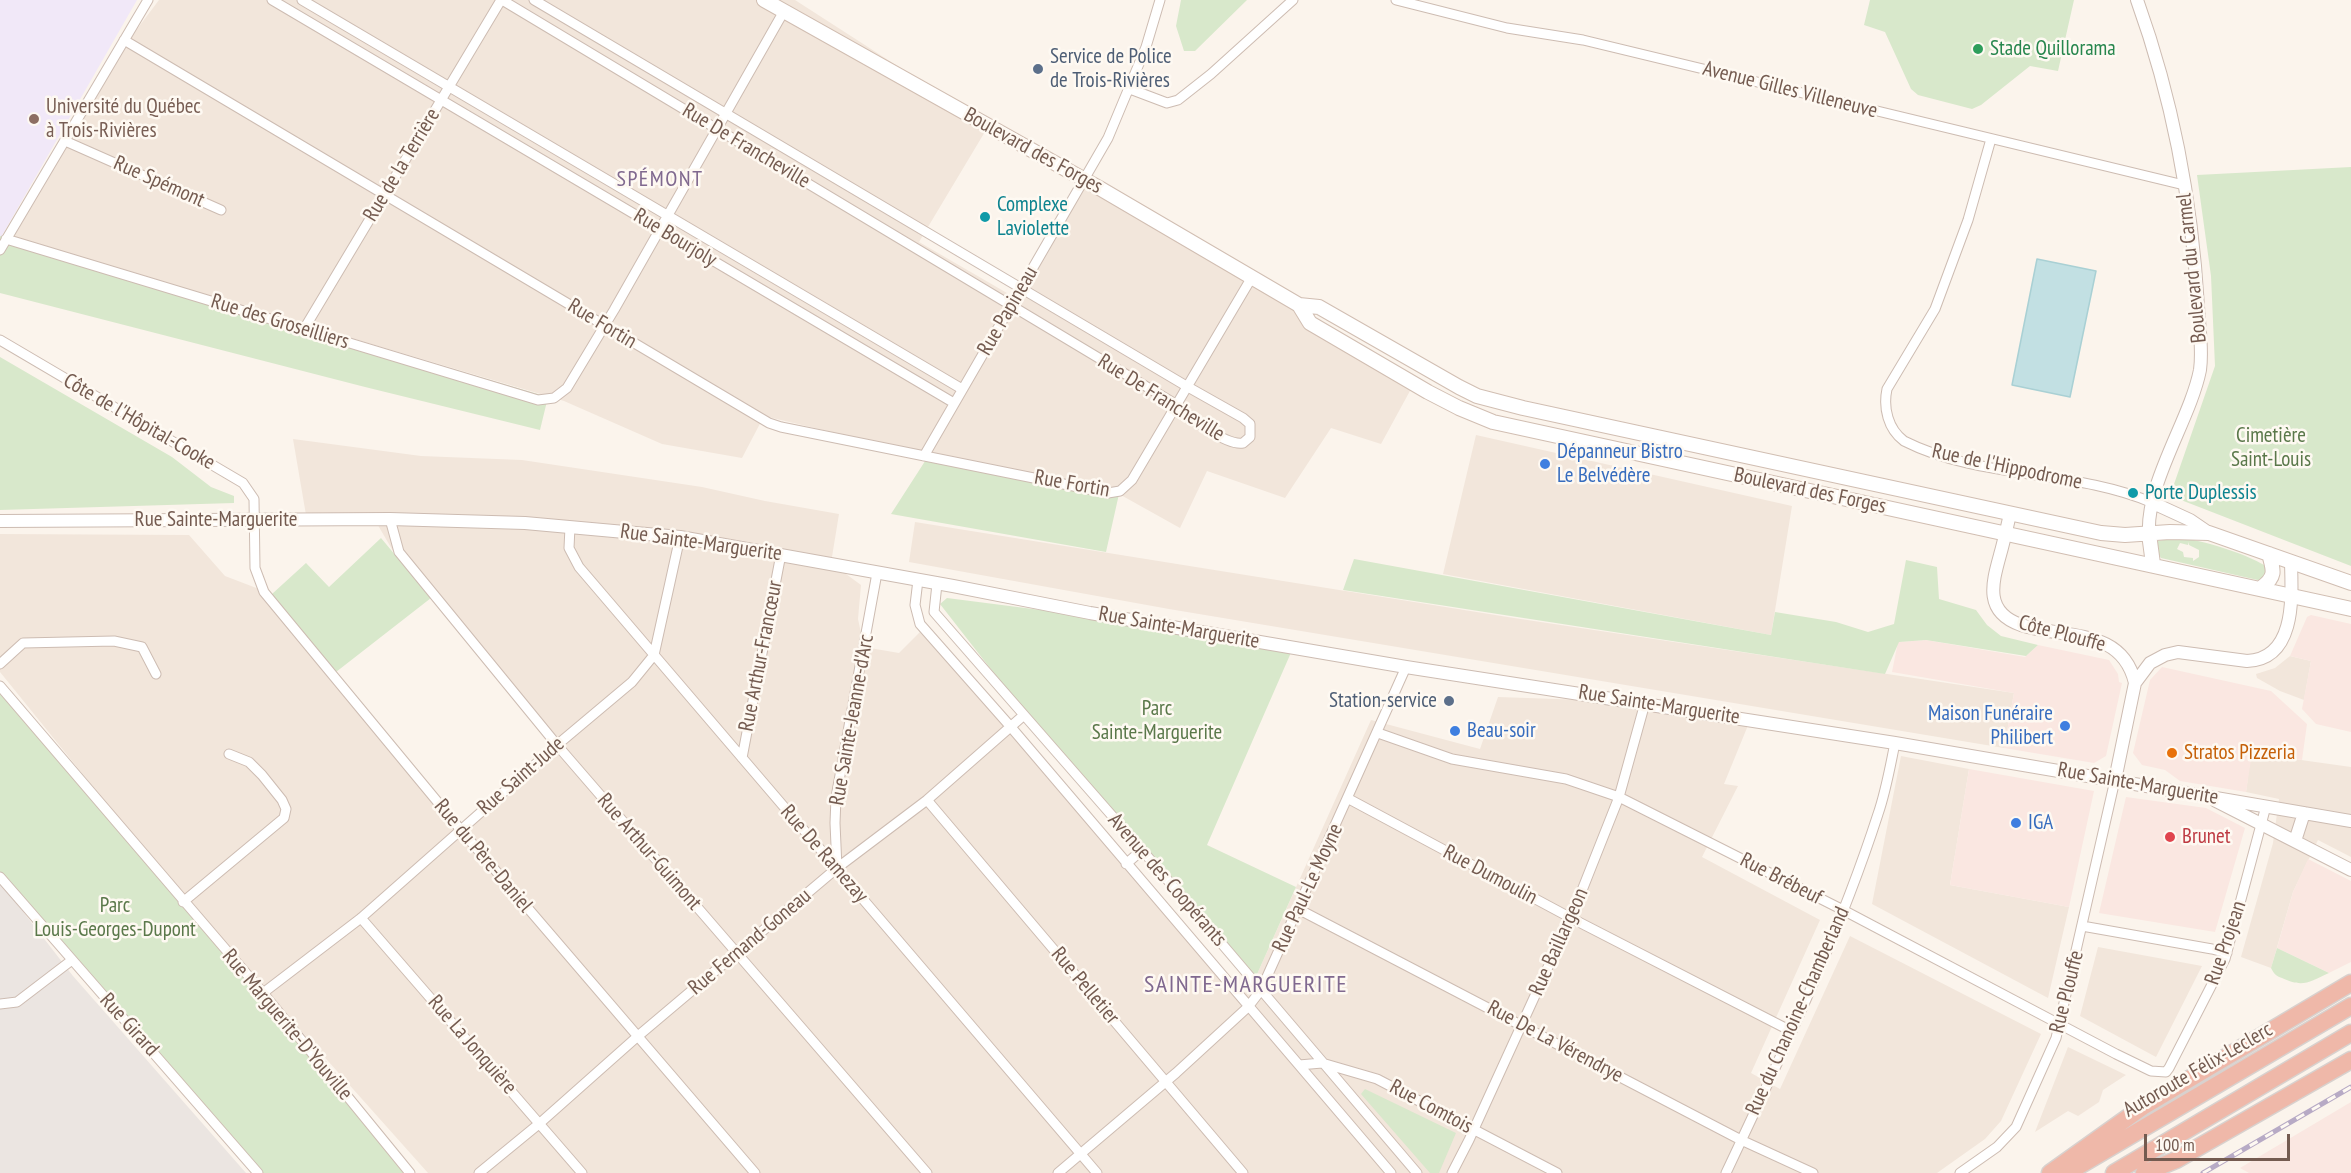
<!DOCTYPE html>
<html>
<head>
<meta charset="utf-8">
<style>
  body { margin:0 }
  #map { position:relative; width:2351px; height:1173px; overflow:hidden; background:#fbf4ec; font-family:"PT Sans Narrow",sans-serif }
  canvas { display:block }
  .scale { position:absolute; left:2144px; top:1134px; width:146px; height:27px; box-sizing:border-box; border:3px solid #745b50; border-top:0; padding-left:8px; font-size:18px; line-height:21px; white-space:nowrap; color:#745b50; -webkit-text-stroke:4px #fef9f2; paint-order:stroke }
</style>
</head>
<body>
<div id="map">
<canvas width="2351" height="1173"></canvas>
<div class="scale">100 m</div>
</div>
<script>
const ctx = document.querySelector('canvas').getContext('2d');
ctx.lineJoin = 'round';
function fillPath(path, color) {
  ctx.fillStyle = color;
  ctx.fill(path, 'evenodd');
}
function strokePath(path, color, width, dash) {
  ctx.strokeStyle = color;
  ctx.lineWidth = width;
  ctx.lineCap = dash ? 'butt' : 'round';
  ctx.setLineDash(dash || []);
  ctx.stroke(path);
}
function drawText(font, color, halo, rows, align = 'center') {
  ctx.font = font + ' "PT Sans Narrow",sans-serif';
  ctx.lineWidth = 5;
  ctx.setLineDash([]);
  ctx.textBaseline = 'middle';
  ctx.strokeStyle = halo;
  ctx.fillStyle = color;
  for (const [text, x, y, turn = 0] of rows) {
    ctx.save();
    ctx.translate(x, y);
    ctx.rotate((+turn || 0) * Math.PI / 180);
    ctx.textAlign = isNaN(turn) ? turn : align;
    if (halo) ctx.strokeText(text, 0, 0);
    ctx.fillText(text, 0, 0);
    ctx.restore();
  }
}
const residential = new Path2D(`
  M 159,0 L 795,0 L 989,125 L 919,242 L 1019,300 L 1085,180 L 1417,378 L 1381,444 L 1331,428 L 1285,498 L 1207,471 L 1180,528 L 1119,494 L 929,455 L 764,416 L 742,458 L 662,444 L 564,401 L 13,238 L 128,41 Z
  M 1476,435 L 1792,506 L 1771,635 L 1443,574 Z
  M 293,439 L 421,456 L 522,460 L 702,487 L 765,501 L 839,514 L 831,563 L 861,585 L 858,619 L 864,647 L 899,653 L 921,631 L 1003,721 L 1240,1000 L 1254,981 L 1371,720 L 1480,749 L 1498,697 L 1643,702 L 1751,718 L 1724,784 L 1738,786 L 1702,857 L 1820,920 L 1751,1073 L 1780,1089 L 1850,936 L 2041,1034 L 2001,1121 L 1985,1139 L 1937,1173 L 428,1173 L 187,903 L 0,672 L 0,534 L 189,535 L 225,576 L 272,594 L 461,825 L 560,740 L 431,598 L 393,551 L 372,515 L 306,515 Z
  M 915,522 L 1514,618 L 2014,693 L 2004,748 L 1169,609 L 909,562 Z
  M 2290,656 L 2311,661 L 2304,700 L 2280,691 L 2257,678 L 2256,674 L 2275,668 Z
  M 2251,753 L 2351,767 L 2351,857 L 2318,840 L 2293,892 L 2271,968 L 2241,957 L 2273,843 L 2279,799 L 2246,792 Z
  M 1901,756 L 1969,769 L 1950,885 L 2069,907 L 2048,998 L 1872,904 Z
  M 2098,947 L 2202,966 L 2156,1057 L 2080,1016 Z
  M 2068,1047 L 2126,1075 L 2103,1090 L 2099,1102 L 2078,1116 L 2068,1111 L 2035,1132 Z`);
const commercial = new Path2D(`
  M 2311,615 L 2351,624 L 2351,732 L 2316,724 L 2302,709 L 2311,661 L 2290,656 L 2307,617 Z
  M 1926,640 L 2025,657 L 2038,645 L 2109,660 L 2118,674 L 2119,682 L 2122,683 L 2106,756 L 2094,763 L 2004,748 L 2014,693 L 1892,672 L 1898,642 Z
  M 2162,667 L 2271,691 L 2307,724 L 2302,760 L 2252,753 L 2246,792 L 2180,781 L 2165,770 L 2142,765 L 2133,753 L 2150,680 Z
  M 1969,769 L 2094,791 L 2069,907 L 1950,885 Z
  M 2126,797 L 2206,808 L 2245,828 L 2215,932 L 2099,913 Z
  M 2308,859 L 2351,881 L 2351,962 L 2329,973 L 2277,948 L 2293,892 Z
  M 2351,1102 L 2351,1173 L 2249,1173 L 2240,1168 Z`);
const industrial = new Path2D(`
  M 0,882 L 73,976 L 246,1173 L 0,1173 Z`);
const education = new Path2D(`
  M 0,0 L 137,0 L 0,239 Z`);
const green = new Path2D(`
  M 1181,0 L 1247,0 L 1195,51 L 1184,51 L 1176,26 Z
  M 1870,0 L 2074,0 L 2058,71 L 2030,66 L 1981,105 L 1972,109 L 1918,95 L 1911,89 L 1885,32 L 1864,25 Z
  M 2351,167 L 2351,566 L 2181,500 L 2176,494 L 2173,487 L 2215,366 L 2211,276 L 2197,175 Z
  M 0,236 L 548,397 L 540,430 L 365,387 L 0,293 Z
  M 0,357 L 172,457 L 211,487 L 234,496 L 234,503 L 0,510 Z
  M 929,455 L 1119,494 L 1106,552 L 891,514 Z
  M 381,538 L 431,598 L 336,672 L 272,594 L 306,563 L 329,587 Z
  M 2178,538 C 2200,539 2252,555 2270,569 L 2262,581 L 2161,558 L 2158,553 L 2157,541 ZM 2188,542 L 2189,545 L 2199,550 L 2199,557 L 2193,561 L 2193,558 L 2184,557 L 2183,552 L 2177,549 L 2180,543 L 2188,545 Z
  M 1354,559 L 1771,635 L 1775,612 L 1836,622 L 1868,632 L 1894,624 L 1906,560 L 1937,567 L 1939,599 L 1976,610 L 1987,625 L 2001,636 L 2038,645 L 2026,656 L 1926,640 L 1899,642 L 1885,674 L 1343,590 Z
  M 947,598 L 1205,631 L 1293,648 L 1207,845 L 1296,887 L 1254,981 L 1025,713 L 940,604 Z
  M 0,686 L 194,913 L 405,1173 L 255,1173 L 0,876 Z
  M 2277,948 L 2329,973 C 2309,982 2303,988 2282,978 C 2276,976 2274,974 2271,968 Z
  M 1365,1089 L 1456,1133 L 1439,1173 L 1430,1173 L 1361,1094 Z`);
const water = new Path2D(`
  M 2037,259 L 2096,271 L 2070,397 L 2012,385 Z`);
const minor = new Path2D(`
  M 272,0 L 954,403
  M 302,0 L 962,389
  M 502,0 L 1177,405 C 1189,417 1226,446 1243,443 L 1250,437 L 1250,424 L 1243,418 L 1188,387 L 534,0
  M 1396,0 L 1507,28 L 1583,40 L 2184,185
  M 124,40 L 769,423 L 781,427 L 1108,493 L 1120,491 L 1132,480 L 1252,277
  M 1130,89 L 1167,103 L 1178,100 L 1211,74 L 1293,0
  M 1991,139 L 1968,220 L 1935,309 L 1887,389 C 1883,408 1888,429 1904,441 C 1981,480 2074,469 2153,503
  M 65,141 L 221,210
  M 6,239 L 538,400 L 554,398 L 567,388 L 614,310 L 784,11
  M 0,250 L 148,0
  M 304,329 L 501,0
  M 0,340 L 243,483 L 254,499 L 255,568 L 264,592 L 460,829 L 755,1173
  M 924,456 L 1108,138 L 1146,47 L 1160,0
  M 390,519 L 399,552 L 557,745 L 927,1173
  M 570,527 L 569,548 L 579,567 L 1097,1173
  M 918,580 L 915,605 L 920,624 L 1010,726 L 1391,1173
  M 937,584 L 934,612 L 1142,850 L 1417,1173
  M 0,664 L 23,643 L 114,641 L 142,647 L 156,674
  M 0,686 L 263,993 L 410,1173
  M 1378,733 L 1452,759 L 1566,779 L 1619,797 L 1843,910 L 2116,1054 L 2151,1071 L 2166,1072 L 2169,1068 L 2225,959 L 2266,806
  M 742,758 L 781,554
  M 1349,799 L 1571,918 L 1791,1031
  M 927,800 L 1243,1173
  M 1126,864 L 1142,850
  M 837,868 L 835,823 L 836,797 L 877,573
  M 0,877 L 258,1173
  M 183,902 L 284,818 L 286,809 L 282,800 L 262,775 L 249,762 L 229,754
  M 1298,909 L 1741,1140 L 1813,1173
  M 361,918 L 582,1173
  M 2082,926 L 2212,949 L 2227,953
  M 263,993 L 361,918 L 557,745 L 632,682 L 654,655 L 680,537
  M 0,1004 L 17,1002 L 72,960
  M 1299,1065 L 1322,1063 L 1377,1079 L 1557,1173
  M 479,1173 L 540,1123 L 638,1036 L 837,868 L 927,800 L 1024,715
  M 1058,1173 L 1176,1073 L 1248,1007 L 1261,990 L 1406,667
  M 1452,1173 L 1469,1140 L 1575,908 L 1619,797 L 1645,703
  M 1726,1173 C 1781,1056 1838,938 1878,814 C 1886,791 1890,767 1895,743
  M 1960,1173 L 1997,1147 L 2016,1127 L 2056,1038 L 2115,780`);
const tertiary = new Path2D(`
  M 2137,0 C 2172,97 2192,203 2198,306 C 2199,327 2203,349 2200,370 C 2190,420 2146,482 2149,534
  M 2153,503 L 2190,520 L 2209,533
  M 2010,514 C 2007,527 2004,541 2000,555 C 1992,584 1984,612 2021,625 C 2065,639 2122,627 2135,683
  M 0,521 L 390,519 L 525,523 L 680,537 L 953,586 L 1090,613 L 1406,667 L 1895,743 L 2351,821
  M 2115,780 L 2135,683 L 2150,663 L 2165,655 L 2178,652 L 2247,661 C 2296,659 2292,597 2291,563
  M 2216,801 L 2351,870
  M 2295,841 L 2304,813`);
const secondary = new Path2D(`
  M 764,0 L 1101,189 L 1299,305 L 1319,307 L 1459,387 L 1477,396 L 1523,408 L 2101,533 L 2125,535 L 2170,532 L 2209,533 L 2351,583
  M 1299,305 L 1310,323 L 1428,392 L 1459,408 L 1493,422 L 2351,609
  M 2149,534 L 2153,564
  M 2261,588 C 2276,577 2274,571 2269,554`);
const motorway = new Path2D(`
  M 2050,1173 L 2144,1106 L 2351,983
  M 2067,1173 L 2351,1006
  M 2114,1173 L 2351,1033
  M 2144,1173 L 2176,1160 L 2351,1060`);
const rail = new Path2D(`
  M 2203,1173 L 2351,1087`);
const markers = [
  [1978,49,6,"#2e9e5b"],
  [1038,69,6,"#5c6f8a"],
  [34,119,6,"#8d6e63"],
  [985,217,6,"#0f9aa8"],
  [1545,464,6,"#3f7fe0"],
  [2133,493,6,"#0f9aa8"],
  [1449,701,6,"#5c6f8a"],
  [2065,726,6,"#3f7fe0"],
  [1455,731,6,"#3f7fe0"],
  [2172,753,6,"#e8710a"],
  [2016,823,6,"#3f7fe0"],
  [2170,837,6,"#e0444e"]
];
const leisureNames = [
  ["Stade Quillorama",1990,49]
];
const serviceNames = [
  ["Service de Police",1050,57],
  ["de Trois-Rivières",1050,81],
  ["Station-service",1437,701,"right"]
];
const streetNames = [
  ["Avenue Gilles Villeneuve",1790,90,14],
  ["Rue De Francheville",746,146,31],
  ["Boulevard des Forges",1033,151,29],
  ["Rue de la Terrière",402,165,-59],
  ["Rue Spémont",159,182,24],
  ["Rue Bourjoly",675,238,31],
  ["Boulevard du Carmel",2192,268,-96],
  ["Rue Papineau",1008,311,-60],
  ["Rue des Groseilliers",280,322,17],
  ["Rue Fortin",602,324,31],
  ["Rue De Francheville",1161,398,32],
  ["Côte de l'Hôpital-Cooke",139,422,30],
  ["Rue de l'Hippodrome",2007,467,12],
  ["Rue Fortin",1072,484,10],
  ["Boulevard des Forges",1810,491,12],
  ["Rue Sainte-Marguerite",216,520],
  ["Rue Sainte-Marguerite",701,543,8],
  ["Rue Sainte-Marguerite",1179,628,10],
  ["Côte Plouffe",2062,634,15],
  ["Rue Arthur-Francœur",761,656,-79],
  ["Rue Sainte-Marguerite",1659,705,9],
  ["Rue Sainte-Jeanne-d'Arc",852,720,-80],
  ["Rue Saint-Jude",521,776,-41],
  ["Rue Sainte-Marguerite",2138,784,10],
  ["Rue Arthur-Guimont",649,852,49],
  ["Rue De Ramezay",824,854,49],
  ["Rue du Père-Daniel",483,856,50],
  ["Rue Dumoulin",1490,875,28],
  ["Rue Brébeuf",1781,879,27],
  ["Avenue des Coopérants",1167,880,49],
  ["Rue Paul-Le Moyne",1308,888,-65],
  ["Rue Fernand-Goneau",750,942,-40],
  ["Rue Baillargeon",1559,942,-66],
  ["Rue Projean",2226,943,-71],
  ["Rue Pelletier",1085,986,50],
  ["Rue Plouffe",2067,992,-76],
  ["Rue du Chanoine-Chamberland",1798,1011,-66],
  ["Rue Girard",129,1025,48],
  ["Rue Marguerite-D'Youville",287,1025,50],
  ["Rue De La Vérendrye",1555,1042,28],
  ["Rue La Jonquière",472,1045,49],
  ["Autoroute Félix-Leclerc",2198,1070,-30],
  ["Rue Comtois",1431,1107,28]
];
const educationNames = [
  ["Université du Québec",46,107],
  ["à Trois-Rivières",46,131]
];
const cultureNames = [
  ["Complexe",997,205],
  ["Laviolette",997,229],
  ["Porte Duplessis",2145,493]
];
const parkNames = [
  ["Cimetière",2271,436],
  ["Saint-Louis",2271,460],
  ["Parc",1157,709],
  ["Sainte-Marguerite",1157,733],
  ["Parc",115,906],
  ["Louis-Georges-Dupont",115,930]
];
const shopNames = [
  ["Dépanneur Bistro",1557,452],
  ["Le Belvédère",1557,476],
  ["Maison Funéraire",2053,714,"right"],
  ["Philibert",2053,738,"right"],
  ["Beau-soir",1467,731],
  ["IGA",2028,823]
];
const foodNames = [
  ["Stratos Pizzeria",2184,753]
];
const healthNames = [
  ["Brunet",2182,837]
];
const neighbourhoodNames = [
  ["SPÉMONT",660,180]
];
const quarterNames = [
  ["SAINTE-MARGUERITE",1246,985]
];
fillPath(residential, '#f2e6db');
fillPath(commercial, '#fae7e1');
fillPath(industrial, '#ebe5e1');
fillPath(education, '#f1e8f8');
fillPath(green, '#d8e8cb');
fillPath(water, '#c2e0e3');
strokePath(water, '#a9d0d4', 1.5);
strokePath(minor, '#cdbcb2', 11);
strokePath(tertiary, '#cdbcb2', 14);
strokePath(secondary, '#d1beb2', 16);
strokePath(motorway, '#d8d1ce', 19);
strokePath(minor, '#fff', 9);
strokePath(tertiary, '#fff', 12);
strokePath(secondary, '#fff', 14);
strokePath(motorway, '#efb8a9', 16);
strokePath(rail, '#b7aac5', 5);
strokePath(rail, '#fef9f2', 3, [9]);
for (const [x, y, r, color] of markers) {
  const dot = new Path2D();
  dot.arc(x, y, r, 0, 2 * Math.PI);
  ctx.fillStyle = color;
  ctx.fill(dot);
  strokePath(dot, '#fef9f2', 2);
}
drawText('21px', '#27864d', '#fef9f2', leisureNames, 'left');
drawText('21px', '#4e5e75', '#fef9f2', serviceNames, 'left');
drawText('21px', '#745b50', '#fef9f2', streetNames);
drawText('21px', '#785e54', '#fef9f2', educationNames, 'left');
drawText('21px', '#0d838f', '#fef9f2', cultureNames, 'left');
drawText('21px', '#5a784a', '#fef9f2', parkNames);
drawText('21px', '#366cbe', '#fef9f2', shopNames, 'left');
drawText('21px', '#c56008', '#fef9f2', foodNames, 'left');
drawText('21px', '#be3a42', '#fef9f2', healthNames, 'left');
ctx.letterSpacing = '1.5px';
drawText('22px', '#80698f', '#fef9f2', neighbourhoodNames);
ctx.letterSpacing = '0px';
ctx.letterSpacing = '1.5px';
drawText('24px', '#80698f', '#fef9f2', quarterNames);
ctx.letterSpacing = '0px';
</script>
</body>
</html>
